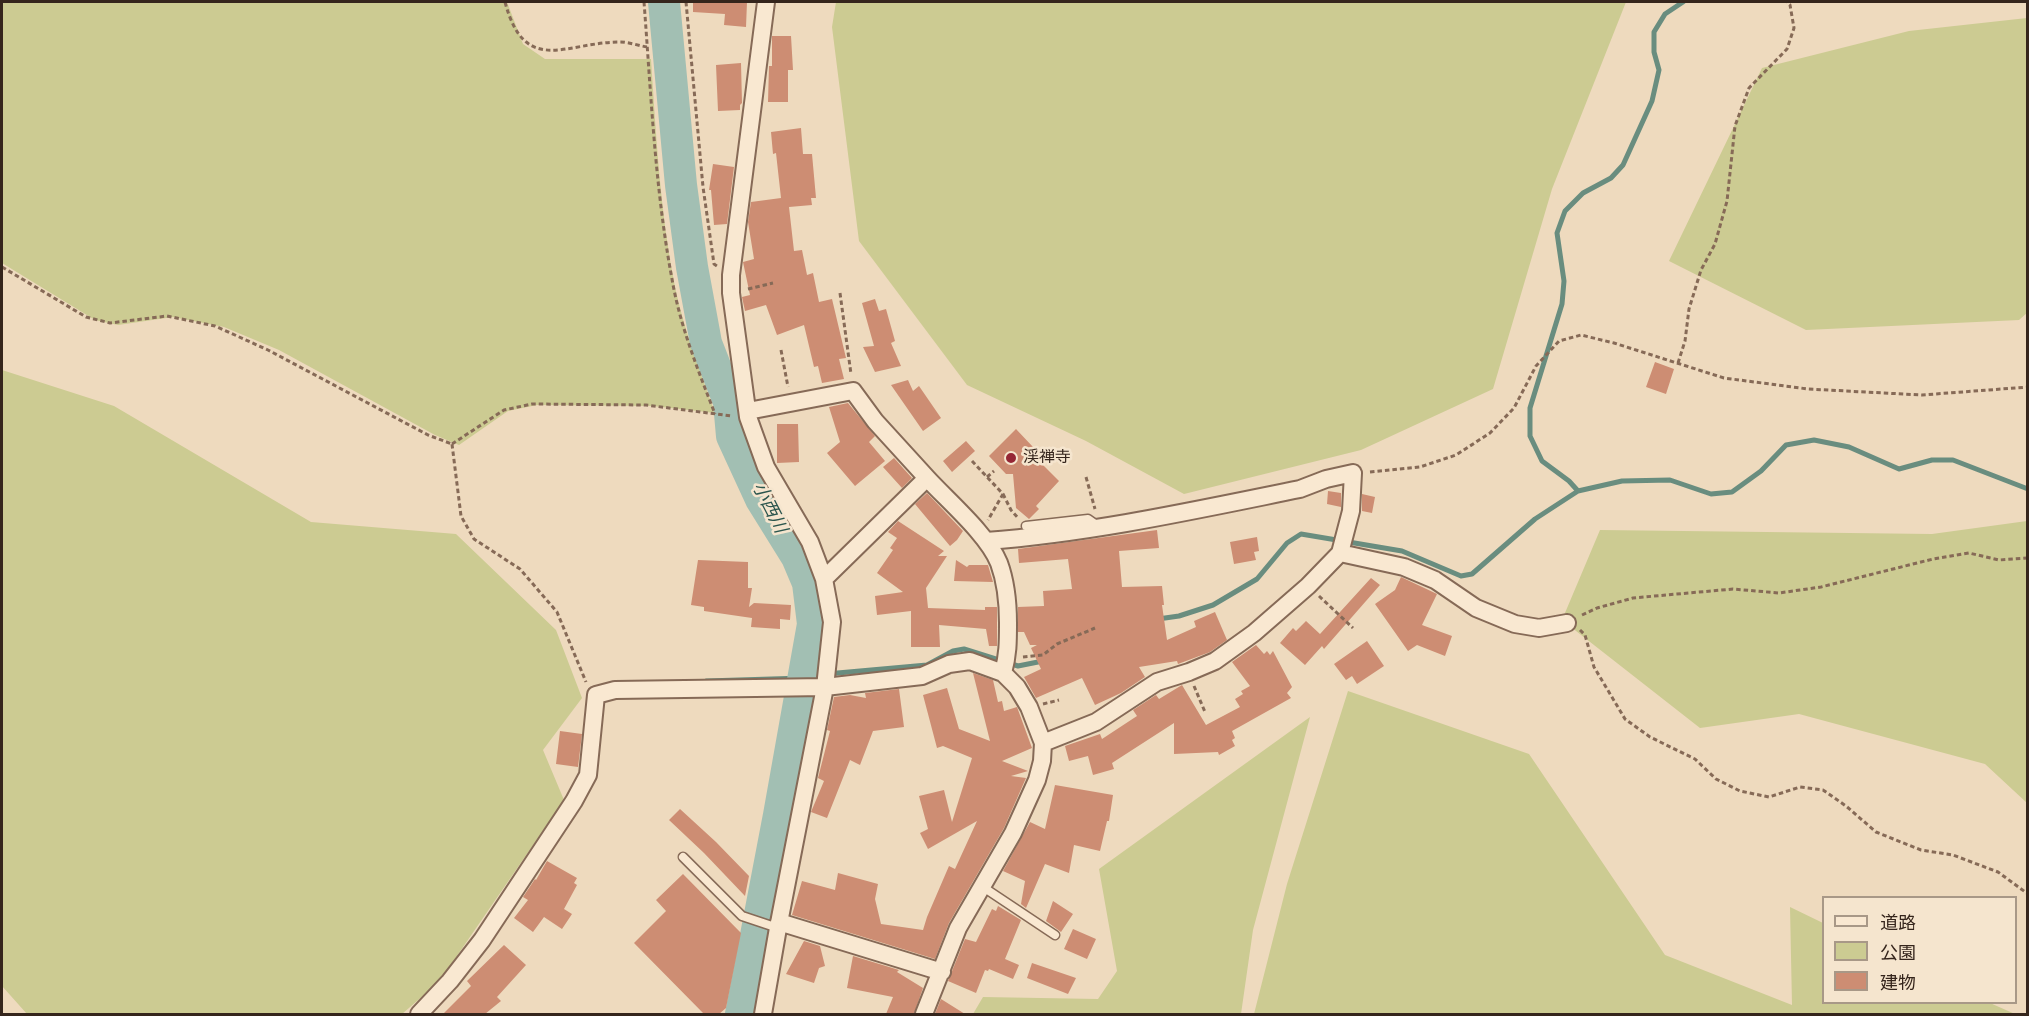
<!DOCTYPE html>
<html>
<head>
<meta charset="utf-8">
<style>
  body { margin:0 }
  #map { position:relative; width:2029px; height:1016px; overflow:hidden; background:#eedabe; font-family:"Times New Roman","Noto Sans JP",serif }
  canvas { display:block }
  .frame { position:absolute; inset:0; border:3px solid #35251c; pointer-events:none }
  .legend { position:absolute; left:1822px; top:896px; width:195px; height:108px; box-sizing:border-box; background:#f5e5ce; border:2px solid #a89887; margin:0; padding:8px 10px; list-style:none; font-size:18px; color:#35251c }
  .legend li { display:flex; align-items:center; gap:12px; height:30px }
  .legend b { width:30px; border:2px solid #a89887 }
</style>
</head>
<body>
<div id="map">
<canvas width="2029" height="1016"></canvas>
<div class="frame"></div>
<ul class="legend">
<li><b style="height:8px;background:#f9e8d1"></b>道路</li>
<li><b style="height:16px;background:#cccb92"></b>公園</li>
<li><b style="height:16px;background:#cd8d73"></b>建物</li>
</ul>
</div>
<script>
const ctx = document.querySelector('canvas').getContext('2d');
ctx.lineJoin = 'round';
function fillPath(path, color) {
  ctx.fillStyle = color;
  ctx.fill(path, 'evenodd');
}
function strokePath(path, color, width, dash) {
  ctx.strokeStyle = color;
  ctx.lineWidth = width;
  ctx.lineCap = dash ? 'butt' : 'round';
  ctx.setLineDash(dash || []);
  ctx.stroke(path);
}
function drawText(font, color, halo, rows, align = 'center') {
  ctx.font = font + ' "Times New Roman","Noto Sans JP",serif';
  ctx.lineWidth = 5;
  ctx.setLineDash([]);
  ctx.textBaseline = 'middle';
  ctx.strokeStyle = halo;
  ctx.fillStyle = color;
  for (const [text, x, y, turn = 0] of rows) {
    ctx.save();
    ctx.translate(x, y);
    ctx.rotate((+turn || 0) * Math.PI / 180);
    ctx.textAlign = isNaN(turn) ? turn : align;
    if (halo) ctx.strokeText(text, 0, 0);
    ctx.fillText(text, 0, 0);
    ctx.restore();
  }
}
const green = new Path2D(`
  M 2,2 L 507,2 L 523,44 L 545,59 L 651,59 C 656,134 660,212 675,287 C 684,330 700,372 715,413 L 653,406 L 537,405 L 508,411 L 459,445 L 435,435 L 279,350 L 224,327 L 173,317 L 118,325 L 95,320 L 2,263 Z
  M 836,2 L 1626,2 L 1552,189 L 1493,389 L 1361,450 L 1184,494 L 1086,441 L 967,385 L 859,241 L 832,27 Z
  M 2027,18 L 2028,312 L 2019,320 L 1806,330 L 1669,261 L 1762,68 L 1909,31 Z
  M 2,370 L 114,406 L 311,522 L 456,534 L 556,630 L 582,698 L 543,750 L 564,800 L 439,982 L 402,1014 L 27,1014 L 2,986 Z
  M 2027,521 L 2027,803 L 1985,764 L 1799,714 L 1700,728 L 1562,620 L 1600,530 L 1932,534 Z
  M 1348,691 L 1529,754 L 1665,955 L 1792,1005 L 1790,907 L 1823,923 L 1824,1002 L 1990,1003 L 2015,1014 L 1254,1014 L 1287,884 Z
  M 1310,717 L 1253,930 L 1241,1014 L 973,1014 L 983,997 L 1098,999 L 1117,971 L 1099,869 Z`);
const stream = new Path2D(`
  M 1578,491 L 1569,481 L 1542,461 L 1530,436 L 1530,408 L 1562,304 L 1564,281 L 1557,233 L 1565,211 L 1583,193 L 1611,178 L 1623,165 L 1652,101 L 1659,70 L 1654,52 L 1654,32 L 1665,14 L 1683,2
  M 1158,619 L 1179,616 L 1213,605 L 1257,579 L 1287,543 L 1301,534 L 1402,551 L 1461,576 L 1472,574 L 1535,519 L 1578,491 L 1622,481 L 1670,480 L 1711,494 L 1732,492 L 1761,471 L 1786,445 L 1814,440 L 1849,447 L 1899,469 L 1932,460 L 1953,460 L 2028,489
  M 804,676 L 927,665 L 953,651 L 964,649 L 1018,666 L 1043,661
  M 706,681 L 804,678`);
const river = new Path2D(`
  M 664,2 L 681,185 L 692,267 L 706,343 L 729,402 L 732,436 L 761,499 L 797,557 L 808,583 L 813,624 L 779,815 L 741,1014`);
const building = new Path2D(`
  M 693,2 L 747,2 L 746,27 L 724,25 L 725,14 L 693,12 Z
  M 772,36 L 791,36 L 793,70 L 788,70 L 788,102 L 768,102 L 769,66 L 772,66 Z
  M 741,63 L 742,103 L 740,105 L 740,110 L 718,111 L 716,65 Z
  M 801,128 L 803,154 L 812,154 L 816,198 L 811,198 L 812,205 L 789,207 L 794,251 L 802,250 L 807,275 L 813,273 L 819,302 L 832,299 L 846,358 L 839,359 L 844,379 L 822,383 L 818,366 L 814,367 L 804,325 L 777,335 L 766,305 L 745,311 L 742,297 L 750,295 L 743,262 L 754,259 L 748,222 L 751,202 L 781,198 L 776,153 L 773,154 L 771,132 Z
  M 713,164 L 734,167 L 727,224 L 714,225 L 711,190 L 709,190 Z
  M 875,299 L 879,311 L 886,309 L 895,341 L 891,343 L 901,366 L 875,372 L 863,347 L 874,346 L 862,303 Z
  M 1655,362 L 1674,369 L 1666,394 L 1646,387 Z
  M 908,380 L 913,391 L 919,386 L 941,418 L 923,431 L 891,385 Z
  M 848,403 L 875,436 L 869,442 L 885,461 L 855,486 L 827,453 L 840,442 L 829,407 Z
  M 777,424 L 798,424 L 799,462 L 777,463 Z
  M 1016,429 L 1033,447 L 1029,451 L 1059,481 L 1036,506 L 1039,509 L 1029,519 L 1016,508 L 1013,474 L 1006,474 L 989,456 Z
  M 966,441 L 975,451 L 952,472 L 943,461 Z
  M 894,458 L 912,478 L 902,488 L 883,467 Z
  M 1328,491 L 1341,493 L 1341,507 L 1327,504 Z
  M 927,493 L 963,531 L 957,540 L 950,546 L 915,504 Z
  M 1362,494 L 1375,497 L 1372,513 L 1362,511 Z
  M 898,521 L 944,551 L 938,556 L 947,556 L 926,588 L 928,608 L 985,610 L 985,607 L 997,607 L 997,646 L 989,646 L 986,629 L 939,625 L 940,647 L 911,647 L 911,611 L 877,615 L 875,596 L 903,592 L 877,573 L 893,550 L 890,548 L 897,538 L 888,532 Z
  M 1157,530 L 1159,548 L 1119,551 L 1122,587 L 1162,586 L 1164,605 L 1162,605 L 1167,640 L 1196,627 L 1194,621 L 1215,612 L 1227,640 L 1210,652 L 1178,664 L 1177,661 L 1139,667 L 1145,677 L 1121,693 L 1095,705 L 1082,678 L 1036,698 L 1024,677 L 1041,669 L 1031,648 L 1037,645 L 1030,645 L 1024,632 L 1018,632 L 1018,607 L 1044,606 L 1043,591 L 1072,589 L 1068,559 L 1019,563 L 1018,549 Z
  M 1257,537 L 1259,551 L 1254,552 L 1256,560 L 1234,564 L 1230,542 Z
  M 698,560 L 748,562 L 748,588 L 752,588 L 749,607 L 754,603 L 791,605 L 790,620 L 780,619 L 780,629 L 751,627 L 752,618 L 704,611 L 704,607 L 691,605 Z
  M 956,560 L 967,567 L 969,565 L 988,565 L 993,582 L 954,581 Z
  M 1401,577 L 1437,594 L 1422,625 L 1452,636 L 1445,656 L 1417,645 L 1408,651 L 1375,604 L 1395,590 Z
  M 1371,578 L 1380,585 L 1324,649 L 1322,646 L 1305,665 L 1280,643 L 1293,628 L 1296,631 L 1306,621 L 1320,634 Z
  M 1367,641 L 1384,666 L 1357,684 L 1352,676 L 1346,680 L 1334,664 Z
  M 1256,645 L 1264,654 L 1267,651 L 1270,655 L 1273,651 L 1292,687 L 1287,693 L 1291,698 L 1232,731 L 1235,738 L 1232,740 L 1235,746 L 1219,755 L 1218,752 L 1174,754 L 1174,723 L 1112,763 L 1114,769 L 1093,775 L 1088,756 L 1069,761 L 1065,746 L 1100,734 L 1102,739 L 1137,716 L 1133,710 L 1156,695 L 1159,699 L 1182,685 L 1206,725 L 1240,707 L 1235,699 L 1243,694 L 1241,691 L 1250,686 L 1232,662 Z
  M 973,673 L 993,680 L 998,702 L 1002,701 L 1004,711 L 1017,707 L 1032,748 L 1002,761 L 1028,771 L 1011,776 L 1026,778 L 1004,828 L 949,923 L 935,959 L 792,915 L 802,881 L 835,890 L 838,873 L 878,884 L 875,899 L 881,924 L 923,930 L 927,917 L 949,866 L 955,869 L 977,821 L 928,849 L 920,833 L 928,829 L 919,796 L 944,790 L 952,822 L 972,758 L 943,746 L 937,748 L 923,695 L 947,688 L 959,729 L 990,741 Z
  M 899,689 L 904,727 L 873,731 L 860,765 L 850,760 L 827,818 L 811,812 L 824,781 L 818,778 L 830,731 L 827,730 L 834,697 L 850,695 L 866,698 L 865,693 Z
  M 560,731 L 582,734 L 578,767 L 556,764 Z
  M 1055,785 L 1113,795 L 1109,821 L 1107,821 L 1100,851 L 1074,845 L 1069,873 L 1045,864 L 1026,908 L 1021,904 L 1025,881 L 1003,871 L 1030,822 L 1045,829 Z
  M 680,809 L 716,842 L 749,876 L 745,896 L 704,853 L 669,820 Z
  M 547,861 L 577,878 L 574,883 L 577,885 L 564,909 L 572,914 L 562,929 L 544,917 L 533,932 L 514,918 L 528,900 L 523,897 L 535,879 L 536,880 Z
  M 683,874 L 741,933 L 726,1008 L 719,1014 L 704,1014 L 634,943 L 666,911 L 656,900 Z
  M 1053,901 L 1073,914 L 1061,932 L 1046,921 Z
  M 998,906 L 1021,920 L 1005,959 L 1019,965 L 1013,979 L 989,969 L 988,971 L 985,970 L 976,993 L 948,981 L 965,939 L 976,942 L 992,909 L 996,911 Z
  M 1073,929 L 1096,939 L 1087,959 L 1064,949 Z
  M 804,941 L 820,946 L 825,966 L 819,968 L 814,983 L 786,974 Z
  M 504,945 L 526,965 L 497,997 L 501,1001 L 485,1014 L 443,1014 L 471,986 L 467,981 Z
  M 853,956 L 899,970 L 897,972 L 923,988 L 914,1014 L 886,1014 L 893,997 L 847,988 Z
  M 1032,963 L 1076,978 L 1068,994 L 1027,978 Z
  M 941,999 L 965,1014 L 935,1014 Z`);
const path = new Path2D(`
  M 505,2 C 525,77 566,42 620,42 C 629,42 639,46 648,47
  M 644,2 C 651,93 655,189 672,279 C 680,326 698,370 715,414
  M 686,2 L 703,187 L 714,264 L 717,266
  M 2,267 L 86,317 L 110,323 L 167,316 L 215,326 L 268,350 L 428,435 L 452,444
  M 748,289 L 773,283
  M 840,293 L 851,374
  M 781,350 L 788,387
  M 1678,363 L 1685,341 L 1689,309 L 1701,270 L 1715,244 L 1727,201 L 1735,126 L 1749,88 L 1787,49 L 1794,28 L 1790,5 L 1787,2
  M 452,444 L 504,410 L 532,404 L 646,405 L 732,416
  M 452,444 L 461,516 L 474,539 L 520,569 L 557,612 L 586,682
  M 972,461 L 1003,494 L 988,520
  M 1370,472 L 1420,467 L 1456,455 L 1490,433 L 1514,408 L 1536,366 L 1559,341 L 1581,335 L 1614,343 L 1724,378 L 1808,389 L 1922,395 L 2028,387
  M 987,477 L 994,471
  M 1086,477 L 1095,509
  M 1003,494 L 1011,510 L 1018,518
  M 1319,596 L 1353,628
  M 1582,615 L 1597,608 L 1633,598 L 1733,589 L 1779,593 L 1821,587 L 1933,559 L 1969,553 L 1999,560 L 2028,558
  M 1580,630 L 1585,635 L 1594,667 L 1625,719 L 1650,737 L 1695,759 L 1716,779 L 1740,791 L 1769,797 L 1800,787 L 1823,790 L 1846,806 L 1876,832 L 1921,850 L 1953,855 L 1998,872 L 2028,894
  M 1023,657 L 1043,655 L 1057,644 L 1095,628
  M 1194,686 L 1205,712
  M 1043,704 L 1059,700`);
const service = new Path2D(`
  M 1026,526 L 1088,519 L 1098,526
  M 683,857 L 742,916 L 778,928
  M 983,887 L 1055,935`);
const minor = new Path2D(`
  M 748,411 L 853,391 L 875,421 L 927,478 L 824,579
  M 927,478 C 948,501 988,535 999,563 C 1006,582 1008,602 1008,623 C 1008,642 1008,655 1003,673
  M 986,541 C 1092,533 1196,510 1300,489 L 1326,479 L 1353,473 L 1351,511 L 1340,553
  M 1043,743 L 1096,722 L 1157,682 L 1189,672 L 1215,661 L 1254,633 L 1308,586 L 1340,553 L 1404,567 L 1435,580 L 1476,608 L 1515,624 L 1539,628 L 1567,623
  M 779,922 L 942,972
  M 419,1014 L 450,981 L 482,940 L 574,801 L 588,775 L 596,695 L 615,690 L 825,687 L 922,676 L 949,664 L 970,661 L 1003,673 L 1017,687 L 1029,707 L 1043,743 L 1042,761 L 1037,780 L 1013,833 L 958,928 L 924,1014
  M 763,1014 L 778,928 L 825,687 L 832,622 L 824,579 L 810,542 L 766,467 L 748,417 L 731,293 L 731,275 L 766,2`);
const markers = [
  [1011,458,6,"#952635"]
];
const poiNames = [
  ["渓禅寺",1023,458]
];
const waterNames = [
  ["小西川",769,508,63]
];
fillPath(green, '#cccb92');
strokePath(stream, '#698d7f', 5);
strokePath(river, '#a2bfb3', 32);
fillPath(building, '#cd8d73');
strokePath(service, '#866a57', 11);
strokePath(minor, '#866a57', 20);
strokePath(path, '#866a57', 3, [4.5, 3]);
strokePath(service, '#f9e8d1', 8);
strokePath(minor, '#f9e8d1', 16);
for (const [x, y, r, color] of markers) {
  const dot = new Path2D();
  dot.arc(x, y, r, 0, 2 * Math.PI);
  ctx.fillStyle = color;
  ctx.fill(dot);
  strokePath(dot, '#f5e5ce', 2);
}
drawText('16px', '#35251c', '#f5e5ce', poiNames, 'left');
drawText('italic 18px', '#2b554d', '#f5e5ce', waterNames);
</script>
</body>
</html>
